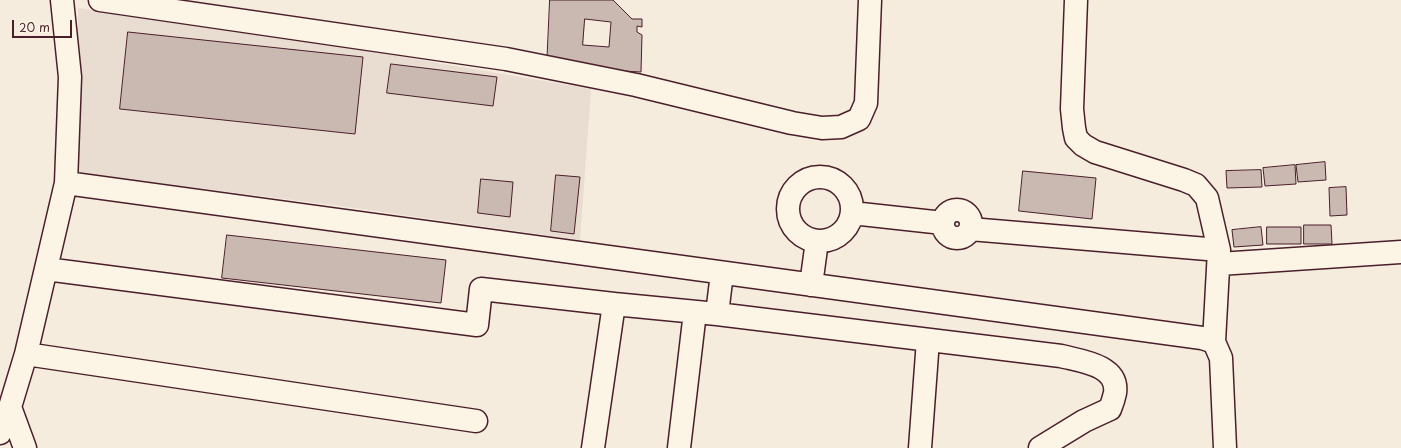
<!DOCTYPE html>
<html>
<head>
<meta charset="utf-8">
<style>
  body { margin:0 }
  #map { position:relative; width:1401px; height:448px; overflow:hidden; background:#f5ecde; font-family:"Playpen Sans",sans-serif }
  canvas { display:block }
  .scale { position:absolute; left:12px; top:20px; width:60px; height:18px; box-sizing:border-box; border:2px solid #4a1f2b; border-top:0; padding-left:5px; font-size:12px; line-height:14px; white-space:nowrap; color:#4a1f2b; -webkit-text-stroke:3px #fcf5e5; paint-order:stroke }
</style>
</head>
<body>
<div id="map">
<canvas width="1401" height="448"></canvas>
<div class="scale">20 m</div>
</div>
<script>
const ctx = document.querySelector('canvas').getContext('2d');
ctx.lineJoin = 'round';
function fillPath(path, color) {
  ctx.fillStyle = color;
  ctx.fill(path, 'evenodd');
}
function strokePath(path, color, width, dash) {
  ctx.strokeStyle = color;
  ctx.lineWidth = width;
  ctx.lineCap = dash ? 'butt' : 'round';
  ctx.setLineDash(dash || []);
  ctx.stroke(path);
}
const built = new Path2D(`
  M 78,8 L 314,42 L 591,89 L 580,240 L 333,205 L 78,173 Z`);
const building = new Path2D(`
  M 550,0 L 613,0 L 632,19 L 642,19 L 642,27 L 637,26 L 637,32 L 642,35 L 641,72 L 547,67 ZM 585,19 L 611,22 L 609,47 L 583,45 Z
  M 128,32 L 363,57 L 355,134 L 120,109 Z
  M 391,64 L 497,77 L 493,106 L 387,93 Z
  M 1325,162 L 1326,180 L 1298,182 L 1296,165 Z
  M 1295,165 L 1296,184 L 1265,186 L 1263,168 Z
  M 1261,170 L 1262,187 L 1227,188 L 1226,171 Z
  M 1023,171 L 1096,178 L 1092,219 L 1019,211 Z
  M 556,175 L 580,177 L 574,234 L 551,231 Z
  M 481,179 L 513,182 L 510,217 L 478,213 Z
  M 1346,187 L 1347,215 L 1330,216 L 1329,188 Z
  M 1304,225 L 1331,225 L 1332,244 L 1304,244 Z
  M 1261,227 L 1263,245 L 1234,247 L 1232,230 Z
  M 1267,227 L 1301,227 L 1301,244 L 1267,244 Z
  M 227,235 L 446,260 L 441,303 L 222,278 Z`);
const minor = new Path2D(`
  M 100,0 L 506,59 L 636,85 L 792,123 L 822,128 L 841,127 L 859,119 L 866,103 L 870,0
  M 1076,0 L 1072,109 L 1074,128 L 1076,138 L 1083,145 L 1095,152 L 1184,180 L 1196,185 L 1207,198 L 1219,250 L 1214,342
  M788 209a32 32 0 1 1 64 0a32 32 0 1 1-64 0Z
  M 66,183 L 1202,338 L 1214,342 L 1221,358 L 1225,448
  M943 224a14 14 0 1 1 28 0a14 14 0 1 1-28 0Z
  M 852,213 L 943,223
  M 970,229 L 1219,250
  M 1219,264 L 1401,252
  M 46,269 L 477,325 L 481,289 L 614,304
  M 811,285 L 817,241
  M 717,314 L 722,273
  M 26,354 L 476,421
  M 0,433 L 10,407
  M 25,448 L 10,407 L 26,354 L 66,183 L 70,77 L 62,0
  M 593,448 L 614,304 L 717,314 L 1061,356 C 1080,361 1119,365 1115,393 C 1114,398 1112,404 1110,409 L 1084,421 L 1040,448
  M 679,448 L 695,312
  M 920,448 L 928,340`);
fillPath(built, '#e8ddd0');
fillPath(building, '#cab9b1');
strokePath(building, '#4a1f2b', 1);
strokePath(minor, '#4a1f2b', 25);
strokePath(minor, '#fcf5e5', 22);
</script>
</body>
</html>
